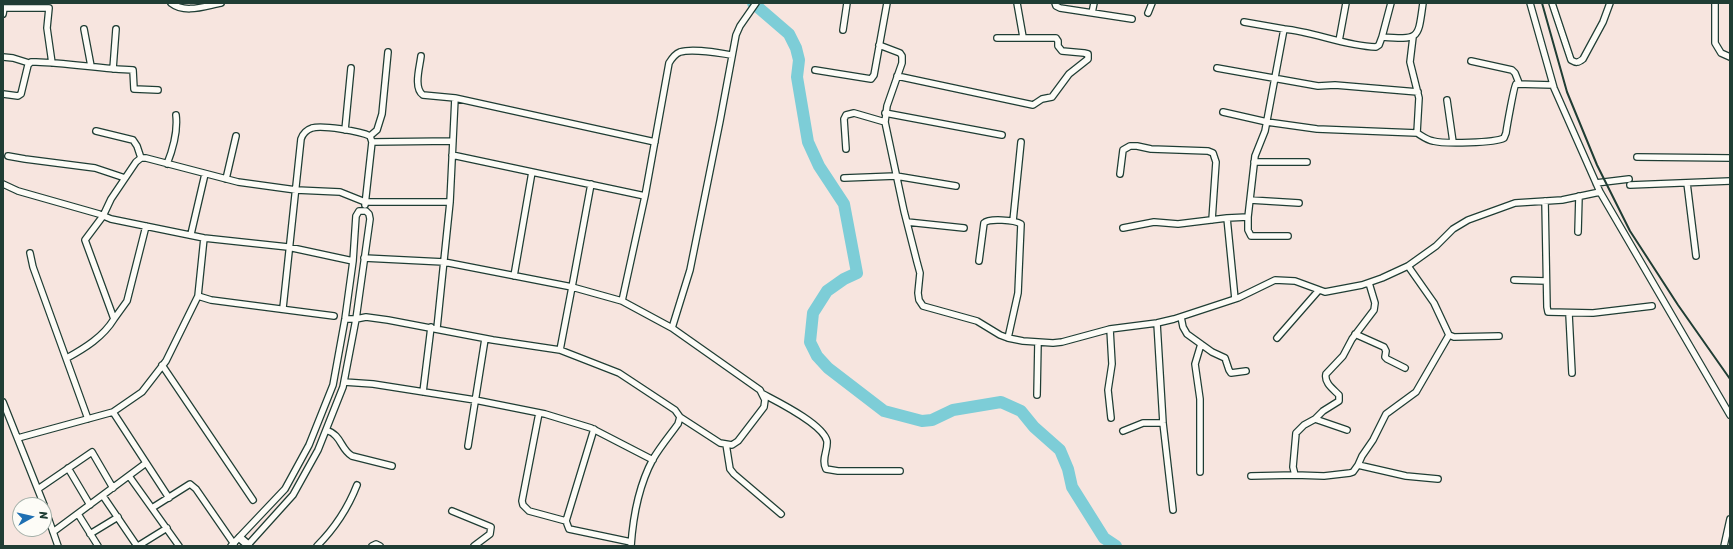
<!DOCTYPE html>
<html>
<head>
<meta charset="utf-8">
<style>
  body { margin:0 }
  #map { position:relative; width:1733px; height:549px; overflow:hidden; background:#f7e5df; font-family:Sriracha,sans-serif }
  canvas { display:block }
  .frame { position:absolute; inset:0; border:4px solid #1f3d34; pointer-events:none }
  .north { position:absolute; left:12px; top:497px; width:40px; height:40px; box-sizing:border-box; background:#fdfcf7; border:1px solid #a4b0a9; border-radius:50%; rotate:82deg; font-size:11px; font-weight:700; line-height:16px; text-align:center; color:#1f3d34 }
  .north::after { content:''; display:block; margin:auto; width:14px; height:18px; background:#1f6fb2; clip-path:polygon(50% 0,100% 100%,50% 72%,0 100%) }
</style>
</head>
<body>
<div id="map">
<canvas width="1733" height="549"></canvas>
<div class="frame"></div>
<div class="north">N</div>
</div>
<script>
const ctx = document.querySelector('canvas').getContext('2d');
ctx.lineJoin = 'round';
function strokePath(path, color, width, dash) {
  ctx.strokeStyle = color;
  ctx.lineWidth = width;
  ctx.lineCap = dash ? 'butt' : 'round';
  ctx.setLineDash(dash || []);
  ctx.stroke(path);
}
const river = new Path2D(`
  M 753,3 L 789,34 L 796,48 L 799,60 L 797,77 L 808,142 L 819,166 L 844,204 L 857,273 L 844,279 L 827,291 L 813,313 L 810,342 L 817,356 L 828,368 L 884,411 L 922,421 L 932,420 L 953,410 L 1001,402 L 1021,411 L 1034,427 L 1060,450 L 1068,469 L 1072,487 L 1104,538 L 1116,546`);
const minor = new Path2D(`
  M 171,3 C 185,14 205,6 221,3
  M 1017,3 L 1023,37
  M 1055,3 L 1056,6 L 1060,8 L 1132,19
  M 1530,3 L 1554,88 L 1600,192
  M 1552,3 L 1571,60 C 1576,63 1578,63 1583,59 L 1603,22 L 1610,3
  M 1715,3 L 1715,43 L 1721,53 L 1730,57
  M 3,8 L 49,8 L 47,28 L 52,63
  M 1092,13 L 1094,3
  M 1148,13 L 1152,3
  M 3,14 L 4,8
  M 1244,22 L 1284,29
  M 84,29 L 91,66
  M 843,30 L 847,3
  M 1382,37 L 1391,3
  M 1413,37 L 1410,62 L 1419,98 L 1417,133
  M 1339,41 L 1346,3
  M 879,45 L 900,53 L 902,56 L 902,63 L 887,106 L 885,122 L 904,211 L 917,262 L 920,273 L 918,293 L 919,300 L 923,306 L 977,321 L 1000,335 L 1008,338 L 1023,341 L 1053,343 L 1062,342 L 1110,329 L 1157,323 L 1174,319 L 1238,298 L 1275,280 L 1295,281 L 1325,292 L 1362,285 L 1382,278 L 1408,266 L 1436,246 L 1453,229 L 1468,220 L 1515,203 L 1562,200 L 1600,192 L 1730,415
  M 421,56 C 420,66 413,88 423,95 L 455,98 L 655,142
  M 3,57 L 13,58 L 29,63
  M 1471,61 L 1512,70 L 1515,73 L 1519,83
  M 1217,68 L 1318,86 L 1335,85 L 1418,92
  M 113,69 L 116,29
  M 815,70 L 871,79 L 874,75 L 887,3
  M 897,76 L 1033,105 L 1042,99 L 1052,97 L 1069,74 L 1088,59 L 1088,54 L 1084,53 L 1062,51 L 1058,46 L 1058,41 L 1056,38 L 997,38
  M 3,94 L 18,96 L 21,94 L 28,65 L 31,62 L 36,62 C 69,63 101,69 133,70 L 134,89 L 158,90
  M 1447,100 L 1453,142
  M 1223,112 L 1267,122 L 1317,129 L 1417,133 C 1422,136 1427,140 1433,141 C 1444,144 1495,143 1504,138 L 1506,133 C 1507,126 1514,86 1516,84 L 1553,85
  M 885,113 L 1002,135
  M 345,130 L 351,68
  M 96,131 L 133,140 L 137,146 L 141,158
  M 370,136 L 377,130 L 382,114 L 388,52
  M 372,142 L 453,141
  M 846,149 L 844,119 L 846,115 L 854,113 L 885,122
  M 452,155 L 645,196
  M 8,156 L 25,159 L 95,168 L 125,178
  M 1637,157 L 1730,158
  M 1254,162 L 1307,162
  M 167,164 C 173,149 178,132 176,115
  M 1120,174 L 1123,150 L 1130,146 L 1137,146 L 1151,149 L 1208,151 L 1213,153 L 1216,162 L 1212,220
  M 844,178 L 896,176 L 956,186
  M 226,179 L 236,136
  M 1596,183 L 1629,179
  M 1687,183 L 1696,256
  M 3,184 L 18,191 L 99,214 L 111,219 L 204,238 L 288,247 L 353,261
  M 1630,185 L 1730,181
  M 1250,200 L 1299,203
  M 1545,201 L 1547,307 L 1548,312 L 1593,313 L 1652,306
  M 1248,217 L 1248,230 L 1251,236 L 1288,236
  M 1013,221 L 1021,142
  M 907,222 L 964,228
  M 1123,228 L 1154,222 L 1178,224 L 1227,218
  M 1578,232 L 1579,196
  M 191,234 L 205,174
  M 30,253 L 33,267 L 88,419
  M 364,258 L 444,262 L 572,287 L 591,184
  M 979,261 L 984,223 C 989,218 1015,220 1021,224 L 1018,293 L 1008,338
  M 1408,266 L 1434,303 L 1449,335 L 1454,337 L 1499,336
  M 514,276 L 532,172
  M 1514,280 L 1546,281
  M 1369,283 L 1375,303 L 1374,310 L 1352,339 L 1343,356 L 1326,374 C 1324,383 1333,389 1339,395 L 1339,401 L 1323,411 L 1315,419 L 1304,425 L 1296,433 L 1293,467 L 1295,475 L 1324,476 L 1350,473 L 1353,472 L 1358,465 L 1406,476 L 1438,479
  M 198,296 L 211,300 L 334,316
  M 1235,299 L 1227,218 L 1248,217 L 1255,156 L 1265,131 L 1284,29 C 1315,32 1344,46 1376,47 L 1379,45 L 1382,37 C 1420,40 1418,39 1423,3
  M 622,301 L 645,196 L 669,63 C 672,58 675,54 680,52 C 693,48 718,53 732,55
  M 283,308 L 301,139 C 303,133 306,130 312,128 C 322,125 360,131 370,136 L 372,142 L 365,205
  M 1569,314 L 1572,373
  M 1181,317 L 1183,327 L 1187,334 L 1212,352 L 1225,358 L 1229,370 L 1231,373 L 1246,371
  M 114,319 L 127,301 L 146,226
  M 345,319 L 356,319 L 366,317 L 388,320 L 493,340 L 560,350 L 619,373 L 675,410 L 680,417 L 678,424 C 670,435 660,447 653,459 C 639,485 633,517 631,546
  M 1157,323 L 1163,423 L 1173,510
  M 437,328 L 450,202 L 455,98
  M 672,328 L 760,390 L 765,400 L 764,407 L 738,441 L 732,445 L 720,443 L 680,417
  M 1110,329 L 1112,364 L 1108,390 L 1111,418
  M 1355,334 L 1384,347 L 1386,351 L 1385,357 L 1387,359 L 1405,368
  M 1277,338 L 1319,290
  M 560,350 L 572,287 L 622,301 L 672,328 L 690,270 L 720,121 L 736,35 L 740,26 L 756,3
  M 67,358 C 85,348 103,337 114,319 L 85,240 L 103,216 L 111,199 L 136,162 L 141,158 L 146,158 L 238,182 L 296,190 L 340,192 L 365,202 L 450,202
  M 162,365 L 253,500
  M 344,382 L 373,384 L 475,400 L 545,414 L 591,428 L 653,460
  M 423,392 L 431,327
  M 763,394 C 778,402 823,424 827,441 C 828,451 821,459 826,469 L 838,471 L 900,471
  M 1037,395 L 1038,342
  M 3,402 L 44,505
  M 113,412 L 169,498
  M 539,413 L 522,501 L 523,505 L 529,511 L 566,521
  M 1315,419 L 1347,430
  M 594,429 L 566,521 L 569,529 L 631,542
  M 326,430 C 342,435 340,449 352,456 L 392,466
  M 1123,431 L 1143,423 L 1163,423
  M 18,438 L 113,412 L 142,392 L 166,361 L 198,296 L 204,238
  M 726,444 L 730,469 L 734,474 L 781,514
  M 468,446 L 485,339
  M 1358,465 L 1362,456 L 1373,440 L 1386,414 L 1416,392 L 1449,335
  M 68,468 L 90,505
  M 1200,472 L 1200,399 L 1195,364 L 1201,344
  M 129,476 L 179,546
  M 1251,476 L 1295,475
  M 38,489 L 92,452 L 113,488
  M 103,496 L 137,546
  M 44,506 L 58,546
  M 152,508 L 190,484 L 196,489 L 234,544
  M 452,511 L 491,527 L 490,534 L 474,546
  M 78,514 L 98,546
  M 53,532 L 146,463
  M 90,534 L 118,517
  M 138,546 L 167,528
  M 231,546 L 285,489 L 309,445 L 333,385 L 345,319 L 353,261 L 356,216 L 359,211 L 366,211 L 369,214 L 370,219 L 356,319 L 343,387 L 318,450 L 293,495 L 247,546
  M 317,546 C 335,528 348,508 357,485
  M 372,546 L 376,544 L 380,546
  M 1724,546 L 1730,519`);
const tertiary = new Path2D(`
  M 240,538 L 248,545`);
const rail = new Path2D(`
  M 1542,3 L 1567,92 L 1597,165 L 1630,231 L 1678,305 L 1730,379`);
strokePath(river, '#7dcdd7', 12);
strokePath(minor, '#1f3d34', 8);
strokePath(tertiary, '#1f3d34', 10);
strokePath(minor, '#fdfcf7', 5.5);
strokePath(tertiary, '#fdfcf7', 7);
strokePath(rail, '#1f3d34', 2);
</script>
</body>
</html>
